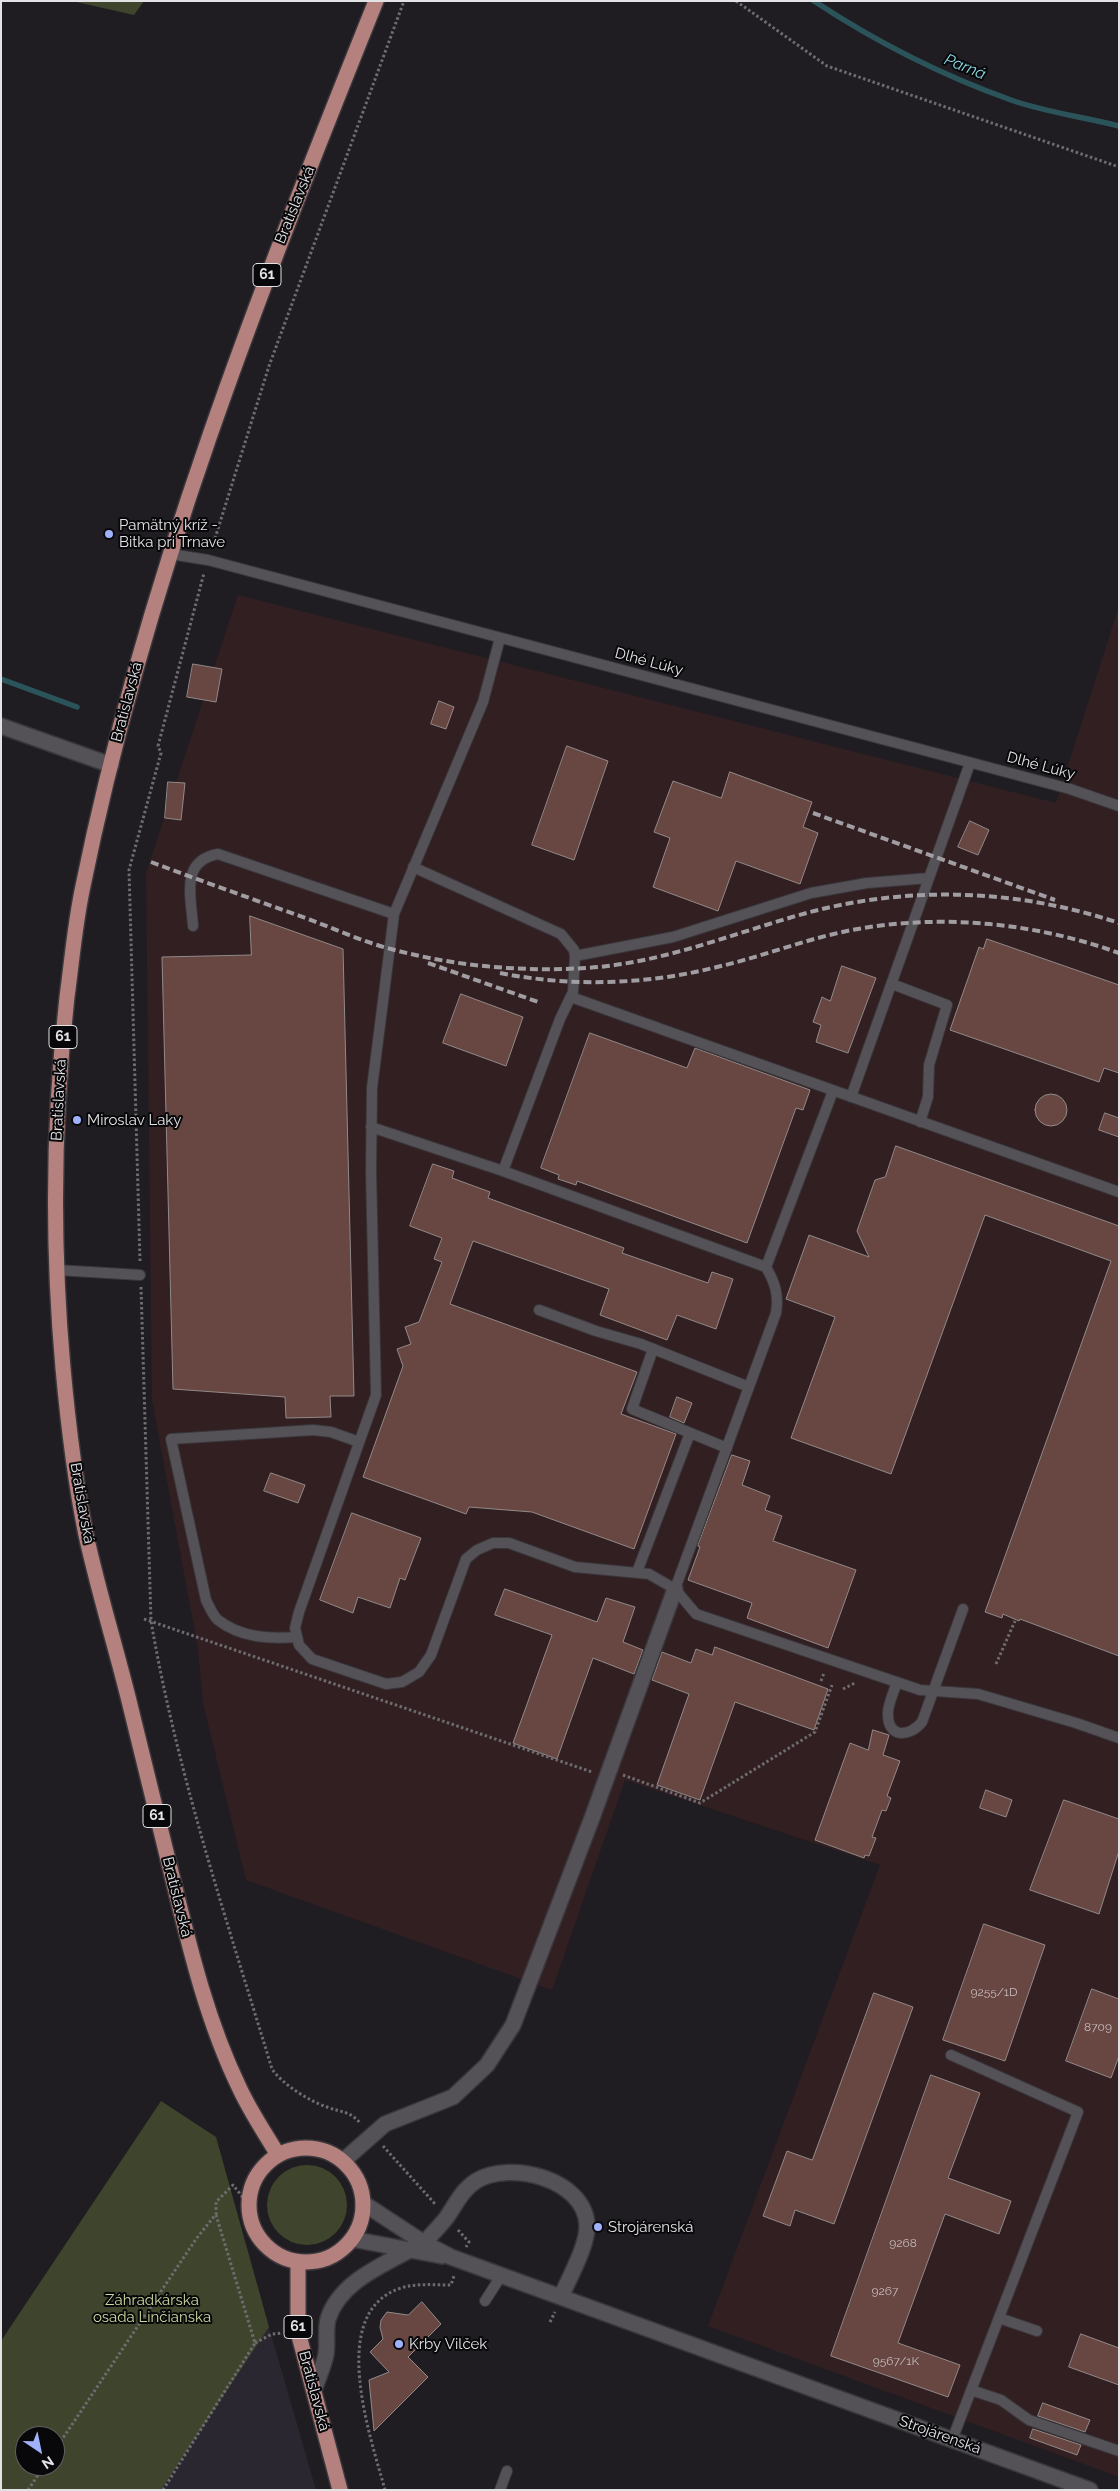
<!DOCTYPE html>
<html>
<head>
<meta charset="utf-8">
<style>
  body { margin:0 }
  #map { position:relative; width:1120px; height:2491px; overflow:hidden; background:#1f1d22; font-family:Raleway,sans-serif }
  canvas { display:block }
  .frame { position:absolute; inset:0; border:2px solid #e3e2e5; pointer-events:none }
  .north { position:absolute; left:15px; top:2426px; width:50px; height:50px; box-sizing:border-box; background:#08080a; border:1px solid #605f62; border-radius:50%; rotate:146deg; font-size:14px; font-weight:700; line-height:20px; text-align:center; color:#e3e2e5 }
  .north::after { content:''; display:block; margin:auto; width:18px; height:22px; background:#a1b2fd; clip-path:polygon(50% 0,100% 100%,50% 72%,0 100%) }
</style>
</head>
<body>
<div id="map">
<canvas width="1120" height="2491"></canvas>
<div class="frame"></div>
<div class="north">N</div>
</div>
<script>
const ctx = document.querySelector('canvas').getContext('2d');
ctx.lineJoin = 'round';
function fillPath(path, color) {
  ctx.fillStyle = color;
  ctx.fill(path, 'evenodd');
}
function strokePath(path, color, width, dash) {
  ctx.strokeStyle = color;
  ctx.lineWidth = width;
  ctx.lineCap = dash ? 'butt' : 'round';
  ctx.setLineDash(dash || []);
  ctx.stroke(path);
}
function drawText(font, color, halo, rows, align = 'center') {
  ctx.font = font + ' Raleway,sans-serif';
  ctx.lineWidth = 4;
  ctx.setLineDash([]);
  ctx.textBaseline = 'middle';
  ctx.strokeStyle = halo;
  ctx.fillStyle = color;
  for (const [text, x, y, turn = 0] of rows) {
    ctx.save();
    ctx.translate(x, y);
    ctx.rotate((+turn || 0) * Math.PI / 180);
    ctx.textAlign = isNaN(turn) ? turn : align;
    if (halo) ctx.strokeText(text, 0, 0);
    ctx.fillText(text, 0, 0);
    ctx.restore();
  }
}
const built = new Path2D(`
  M 269,2327 L 316,2490 L 161,2490 Z`);
const industrial = new Path2D(`
  M 238,595 L 1056,803 L 1119,606 L 1119,2477 L 708,2326 L 880,1865 L 625,1780 L 552,1990 L 246,1880 L 203,1703 L 198,1649 L 152,1400 L 146,873 Z`);
const green = new Path2D(`
  M 72,1 L 144,1 L 134,15 Z
  M 161,2101 L 216,2137 L 269,2327 L 161,2490 L 1,2490 L 1,2341 ZM 25,2436 L 55,2436 L 55,2466 L 25,2466 Z
  M267 2205a40 40 0 1 1 80 0a40 40 0 1 1-80 0Z`);
const stream = new Path2D(`
  M 814,1 C 876,42 941,75 1011,100 C 1045,112 1083,117 1119,126
  M 1,679 L 77,707`);
const building = new Path2D(`
  M 193,664 L 222,669 L 216,702 L 187,697 Z
  M 439,701 L 454,707 L 446,729 L 431,724 Z
  M 567,746 L 608,761 L 574,860 L 532,845 Z
  M 730,772 L 812,802 L 803,827 L 818,833 L 800,884 L 736,861 L 718,911 L 653,887 L 670,838 L 654,832 L 673,781 L 721,798 Z
  M 168,782 L 185,783 L 181,820 L 165,818 Z
  M 970,821 L 989,830 L 978,855 L 958,847 Z
  M 250,916 L 343,949 L 354,1396 L 330,1396 L 331,1417 L 286,1418 L 285,1397 L 173,1389 L 162,957 L 251,955 Z
  M 987,939 L 1119,985 L 1119,1073 L 1104,1068 L 1099,1082 L 950,1030 L 979,947 L 983,949 Z
  M 842,966 L 876,978 L 848,1053 L 816,1042 L 821,1025 L 813,1022 L 822,997 L 830,1001 Z
  M 461,994 L 523,1017 L 506,1066 L 443,1043 Z
  M 590,1033 L 687,1068 L 695,1048 L 810,1090 L 803,1110 L 796,1108 L 747,1243 L 577,1181 L 576,1185 L 558,1179 L 559,1175 L 541,1168 Z
  M1035 1110a16 16 0 1 1 32 0a16 16 0 1 1-32 0Z
  M 1105,1113 L 1119,1118 L 1119,1137 L 1099,1130 Z
  M 896,1146 L 1119,1226 L 1119,1656 L 1020,1619 L 1019,1621 L 1003,1614 L 1002,1618 L 985,1612 L 1111,1261 L 985,1215 L 891,1474 L 791,1438 L 835,1317 L 786,1299 L 809,1235 L 869,1257 L 857,1231 L 875,1180 L 885,1177 Z
  M 433,1164 L 454,1171 L 452,1178 L 490,1192 L 488,1198 L 624,1248 L 622,1253 L 708,1283 L 712,1272 L 733,1279 L 716,1329 L 677,1315 L 667,1340 L 600,1315 L 609,1289 L 473,1241 L 450,1304 L 637,1372 L 621,1414 L 676,1434 L 634,1549 L 532,1512 L 469,1507 L 466,1514 L 363,1477 L 403,1366 L 397,1349 L 411,1344 L 405,1327 L 419,1322 L 442,1262 L 434,1259 L 442,1238 L 410,1226 Z
  M 677,1397 L 692,1403 L 684,1423 L 670,1417 Z
  M 732,1455 L 750,1461 L 742,1485 L 770,1496 L 765,1510 L 782,1516 L 773,1541 L 856,1570 L 828,1648 L 747,1618 L 752,1603 L 688,1580 L 700,1547 L 698,1546 Z
  M 271,1473 L 305,1485 L 298,1503 L 264,1491 Z
  M 352,1513 L 421,1538 L 405,1580 L 400,1578 L 390,1608 L 358,1597 L 353,1613 L 320,1600 Z
  M 505,1589 L 597,1622 L 606,1598 L 635,1607 L 623,1642 L 643,1650 L 634,1674 L 593,1658 L 557,1759 L 513,1743 L 552,1635 L 495,1615 Z
  M 715,1647 L 828,1689 L 814,1730 L 735,1702 L 700,1800 L 657,1785 L 689,1694 L 652,1680 L 662,1652 L 691,1663 L 696,1649 L 712,1655 Z
  M 873,1730 L 889,1735 L 883,1755 L 900,1761 L 887,1796 L 891,1798 L 886,1811 L 882,1810 L 872,1837 L 876,1838 L 869,1856 L 865,1855 L 864,1858 L 815,1840 L 850,1743 L 868,1750 Z
  M 986,1790 L 1012,1800 L 1006,1817 L 980,1808 Z
  M 1064,1800 L 1119,1819 L 1119,1851 L 1099,1914 L 1030,1890 Z
  M 984,1924 L 1045,1945 L 1005,2061 L 943,2040 Z
  M 1092,1989 L 1119,1999 L 1119,2056 L 1111,2078 L 1066,2061 Z
  M 874,1993 L 913,2007 L 834,2224 L 795,2210 L 790,2226 L 763,2216 L 787,2151 L 812,2160 Z
  M 931,2075 L 980,2093 L 948,2178 L 1011,2201 L 999,2234 L 945,2214 L 898,2343 L 960,2365 L 948,2397 L 831,2356 Z
  M 422,2302 L 441,2324 L 408,2357 L 428,2377 L 374,2431 L 369,2380 L 389,2372 L 370,2352 L 383,2339 L 380,2327 L 381,2320 L 387,2312 L 408,2315 Z
  M 1081,2334 L 1119,2348 L 1119,2385 L 1069,2367 Z
  M 1043,2403 L 1090,2420 L 1085,2432 L 1038,2416 Z
  M 1033,2429 L 1081,2445 L 1077,2455 L 1030,2438 Z`);
const path = new Path2D(`
  M 736,1 L 827,66 L 1119,167
  M 212,548 L 269,366 L 404,1
  M 140,1261 L 129,870 L 161,753 L 158,746 L 204,573
  M 141,1287 L 151,1621 C 177,1773 227,1921 272,2069 C 282,2084 309,2101 327,2107 C 342,2113 349,2110 361,2124
  M 144,1619 L 592,1772
  M 996,1664 L 1015,1621
  M 821,1681 L 824,1673
  M 843,1689 L 855,1683
  M 623,1775 L 700,1803 L 815,1732 L 832,1685
  M 383,2146 L 436,2205
  M 458,2230 L 469,2242 L 466,2247
  M 550,2322 L 555,2312
  M 255,2343 L 272,2334 L 282,2333
  M 55,2450 L 196,2239 L 216,2214 L 216,2202 L 233,2185 L 249,2205
  M 28,2490 L 44,2466
  M 163,2490 L 255,2343 L 216,2215
  M 385,2490 C 371,2438 326,2312 401,2288 C 417,2283 434,2285 451,2285 L 454,2276`);
const lane = new Path2D(`
  M 170,554 L 208,560 L 1070,789 L 1119,806
  M 500,638 L 483,702 L 394,914 L 372,1088 L 371,1171 L 376,1395 L 299,1612 L 295,1628 L 299,1645 L 312,1659 L 386,1684 L 402,1682 L 419,1672 L 431,1655 L 466,1559 L 477,1550 L 493,1543 L 509,1543 L 575,1567 L 649,1574 L 675,1589 L 696,1614 L 920,1690 L 978,1694 L 1076,1723 L 1119,1738
  M 193,926 C 191,896 180,861 218,854 L 394,914
  M 575,956 L 673,937 L 811,893 L 867,883 L 929,878
  M 892,984 L 947,1005 L 929,1065 L 928,1097 L 920,1122
  M 571,997 L 1119,1192
  M 851,1097 L 970,763
  M 371,1127 L 503,1171 L 560,1019 L 573,992 L 575,956 L 574,950 L 561,934 L 413,867
  M 503,1171 L 766,1267 L 833,1091
  M 57,1270 L 140,1275
  M 539,1310 L 596,1331 L 641,1344 L 749,1387
  M 653,1349 L 632,1409 L 727,1448
  M 637,1572 L 690,1433
  M 675,1589 L 776,1313 C 779,1294 775,1283 766,1267
  M 297,1637 C 270,1639 241,1638 218,1620 C 213,1616 209,1606 206,1600 L 171,1439 L 313,1430 L 331,1432 L 359,1442
  M 897,1682 C 894,1692 888,1703 888,1713 C 887,1738 909,1738 922,1722 L 963,1609
  M 951,2055 L 1078,2112 L 952,2440
  M 485,2301 L 501,2276
  M 999,2318 L 1037,2331
  M 971,2390 L 1001,2400 L 1029,2420 L 1119,2451
  M 500,2490 L 507,2471`);
const street = new Path2D(`
  M 1,726 L 111,765
  M 343,2161 L 385,2124 L 453,2097 L 487,2065 L 513,2025 L 592,1818 L 675,1589
  M 363,2203 L 424,2243 L 451,2257 L 1090,2490
  M 352,2239 L 442,2256
  M 424,2243 C 432,2234 440,2226 447,2217 C 456,2204 462,2190 476,2181 C 510,2160 585,2179 587,2225 C 588,2245 569,2278 561,2297
  M 314,2390 C 318,2378 324,2366 326,2354 C 328,2342 325,2331 328,2319 C 339,2284 378,2267 408,2251`);
const primary = new Path2D(`
  M249 2205a57 57 0 1 1 114 0a57 57 0 1 1-114 0Z
  M 278,2155 C 265,2133 250,2111 239,2087 C 208,2023 191,1953 174,1884 C 160,1826 145,1768 131,1709 C 117,1651 99,1594 86,1535 C 75,1481 68,1423 63,1368 C 52,1245 53,1120 67,997 C 72,960 75,923 83,886 C 145,580 260,290 376,1
  M 298,2262 L 298,2332 L 340,2490`);
const rail = new Path2D(`
  M 813,813 L 1055,900
  M 151,862 C 204,882 258,901 311,920 C 337,930 364,942 391,949 C 454,966 520,972 585,968 C 656,964 721,938 789,918 C 897,885 1012,887 1119,923
  M 428,963 L 541,1003
  M 500,973 C 571,987 646,985 717,967 C 761,957 803,940 847,931 C 937,913 1033,922 1119,953`);
const markers = [
  [109,534,5,"#a1b2fd"],
  [77,1120,5,"#a1b2fd"],
  [598,2227,5,"#a1b2fd"],
  [399,2344,5,"#a1b2fd"]
];
const numberNames = [
  ["9255/1D",994,1992],
  ["8709",1098,2027],
  ["9268",903,2243],
  ["9267",885,2291],
  ["9567/1K",896,2361]
];
const shields = [
  [267,275,28],
  [63,1037,28],
  [157,1816,28],
  [298,2327,28]
];
const shieldNames = [
  ["61",267,275],
  ["61",63,1037],
  ["61",157,1816],
  ["61",298,2327]
];
const streetNames = [
  ["Bratislavská",295,205,-68],
  ["Dlhé Lúky",649,662,15],
  ["Bratislavská",127,702,-75],
  ["Dlhé Lúky",1041,766,15],
  ["Bratislavská",59,1100,-87],
  ["Bratislavská",82,1503,80],
  ["Bratislavská",177,1897,76],
  ["Bratislavská",314,2391,75],
  ["Strojárenská",940,2435,20]
];
const poiNames = [
  ["Pamätný kríž -",119,525],
  ["Bitka pri Trnave",119,542],
  ["Miroslav Laky",87,1120],
  ["Strojárenská",608,2227],
  ["Krby Vilček",409,2344]
];
const parkNames = [
  ["Záhradkárska",152,2300],
  ["osada Linčianska",152,2317]
];
const waterNames = [
  ["Parná",965,67,22]
];
fillPath(built, '#2b2731');
fillPath(industrial, '#321f22');
fillPath(green, '#3f452c');
strokePath(stream, '#2a545a', 5.5);
fillPath(building, '#684642');
strokePath(building, '#918a88', 1);
strokePath(lane, '#39373b', 12);
strokePath(street, '#39373b', 18);
strokePath(primary, '#39373b', 18);
strokePath(path, '#6e6c70', 3, [2.5, 2.5]);
strokePath(lane, '#545257', 10);
strokePath(street, '#545257', 15);
strokePath(primary, '#b4817e', 15);
strokePath(rail, '#a09ea2', 4, [8, 4]);
for (const [x, y, r, color] of markers) {
  const dot = new Path2D();
  dot.arc(x, y, r, 0, 2 * Math.PI);
  ctx.fillStyle = color;
  ctx.fill(dot);
  strokePath(dot, '#08080a', 2);
}
drawText('12px', '#c4bbbc', null, numberNames);
for (const [x, y, w] of shields) {
  const box = new Path2D();
  box.roundRect(x - w / 2, y - 11.5, w, 23, 4);
  ctx.fillStyle = '#08080a';
  ctx.fill(box);
  strokePath(box, '#e3e2e5', 1);
}
drawText('bold 14px', '#e3e2e5', null, shieldNames);
drawText('15px', '#e3e2e5', '#08080a', streetNames);
drawText('15px', '#e3e2e5', '#08080a', poiNames, 'left');
drawText('15px', '#cad89e', '#08080a', parkNames);
drawText('italic 16px', '#8cd9e5', '#08080a', waterNames);
</script>
</body>
</html>
